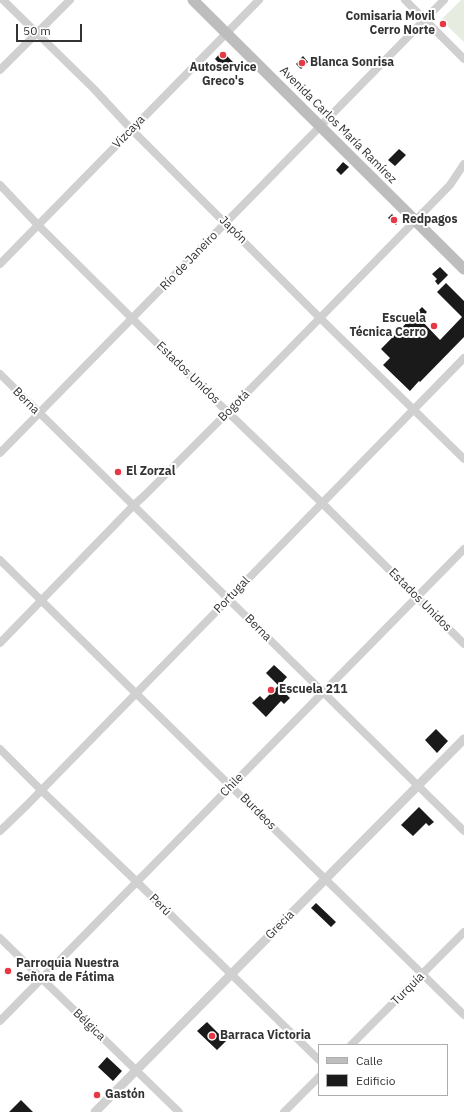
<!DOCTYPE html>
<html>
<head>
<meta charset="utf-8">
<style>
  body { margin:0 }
  #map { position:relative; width:464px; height:1112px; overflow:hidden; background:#fff; font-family:"IBM Plex Sans",sans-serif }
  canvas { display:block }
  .legend { position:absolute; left:318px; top:1044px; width:130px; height:52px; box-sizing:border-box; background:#fff; border:1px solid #adadad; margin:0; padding:5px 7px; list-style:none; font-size:12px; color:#333 }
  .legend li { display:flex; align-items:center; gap:8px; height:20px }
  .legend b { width:20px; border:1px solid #adadad }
  .scale { position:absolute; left:16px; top:24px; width:66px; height:18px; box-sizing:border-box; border:2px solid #333; border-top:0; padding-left:5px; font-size:12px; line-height:14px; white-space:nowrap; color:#333; -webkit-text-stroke:3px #fff; paint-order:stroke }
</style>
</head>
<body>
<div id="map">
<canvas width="464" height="1112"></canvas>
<ul class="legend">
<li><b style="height:5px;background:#bdbdbd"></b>Calle</li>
<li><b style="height:11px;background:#1a1a1a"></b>Edificio</li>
</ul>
<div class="scale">50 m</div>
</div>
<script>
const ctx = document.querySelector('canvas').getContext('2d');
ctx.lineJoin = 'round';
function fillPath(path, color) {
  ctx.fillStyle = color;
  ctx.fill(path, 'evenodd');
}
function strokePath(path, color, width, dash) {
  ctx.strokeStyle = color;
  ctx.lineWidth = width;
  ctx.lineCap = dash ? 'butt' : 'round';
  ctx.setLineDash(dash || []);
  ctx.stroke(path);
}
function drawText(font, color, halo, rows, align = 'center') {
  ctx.font = font + ' "IBM Plex Sans",sans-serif';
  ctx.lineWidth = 4;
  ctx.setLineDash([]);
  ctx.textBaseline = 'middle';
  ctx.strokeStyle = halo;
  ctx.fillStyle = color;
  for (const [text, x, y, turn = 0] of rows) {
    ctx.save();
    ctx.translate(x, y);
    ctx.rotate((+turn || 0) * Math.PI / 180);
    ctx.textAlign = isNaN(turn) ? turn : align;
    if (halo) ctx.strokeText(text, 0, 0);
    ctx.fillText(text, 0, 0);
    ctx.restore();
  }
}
const green = new Path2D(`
  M 461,0 L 464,0 L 464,42 L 441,20 Z`);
const building = new Path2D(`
  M 222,51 L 234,63 L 227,71 L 215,59 Z
  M 303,56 L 308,62 L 301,69 L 296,64 Z
  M 399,149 L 406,155 L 395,166 L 388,160 Z
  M 343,162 L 349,167 L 341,175 L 336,170 Z
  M 392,214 L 396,218 L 397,223 L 396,225 L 388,218 Z
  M 440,267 L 448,275 L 438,285 L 435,281 L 437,279 L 432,274 Z
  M 446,283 L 464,301 L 464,337 L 420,382 L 419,381 L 410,391 L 383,365 L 390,358 L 381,349 L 422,307 L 427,312 L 420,319 L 440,340 L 462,317 L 437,292 Z
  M 274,665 L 287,677 L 279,686 L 266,673 Z
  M 278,686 L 290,698 L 284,704 L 281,701 L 266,717 L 252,703 L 260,696 L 264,700 Z
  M 436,729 L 448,741 L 437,753 L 425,740 Z
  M 419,807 L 434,822 L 429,826 L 426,823 L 413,836 L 401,825 Z
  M 316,903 L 336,922 L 331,927 L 311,908 Z
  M 207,1022 L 226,1041 L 217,1050 L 197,1031 Z
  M 107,1057 L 122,1071 L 113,1081 L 98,1067 Z
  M 21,1100 L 33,1112 L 9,1112 Z`);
const minor = new Path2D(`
  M 3,0 L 94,89 L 131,129 L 320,318 L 464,459
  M 405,0 L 464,59
  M 0,70 L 70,0
  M 0,185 L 38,225 L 182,368 L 322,503 L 464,644
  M 0,264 L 259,0
  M 0,374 L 464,831
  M 0,453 L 444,0
  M 0,560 L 464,1015
  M 0,643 L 134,505 L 145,495 L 228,412 L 450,185 L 464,164
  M 0,749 L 41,790 L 137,882 L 319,1060
  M 0,831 L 27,805 L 464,358
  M 0,938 L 179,1112
  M 0,1021 L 464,549
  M 351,1045 L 464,932
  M 284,1112 L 319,1077`);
const tertiary = new Path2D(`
  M 95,1112 L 464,739`);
const secondary = new Path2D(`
  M 193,0 L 464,269`);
const markers = [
  [443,24,4,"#e63946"],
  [223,55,4,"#e63946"],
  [302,63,4,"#e63946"],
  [394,220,4,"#e63946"],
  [434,326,4,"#e63946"],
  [118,472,4,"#e63946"],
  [271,690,4,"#e63946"],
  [8,971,4,"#e63946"],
  [212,1036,4,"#e63946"],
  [97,1095,4,"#e63946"]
];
const poiNames = [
  ["Comisaria Movil",435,17,"right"],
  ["Cerro Norte",435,31,"right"],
  ["Blanca Sonrisa",310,63],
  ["Autoservice",223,68,"center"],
  ["Greco's",223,82,"center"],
  ["Redpagos",402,220],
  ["Escuela",426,319,"right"],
  ["Técnica Cerro",426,333,"right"],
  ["El Zorzal",126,472],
  ["Escuela 211",279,690],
  ["Parroquia Nuestra",16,964],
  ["Señora de Fátima",16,978],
  ["Barraca Victoria",220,1036],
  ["Gastón",105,1095]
];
const streetNames = [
  ["Avenida Carlos María Ramírez",338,125,45],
  ["Vizcaya",129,132,-46],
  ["Japón",233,230,45],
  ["Río de Janeiro",189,261,-46],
  ["Estados Unidos",188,373,44],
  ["Berna",26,401,45],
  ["Bogotá",234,406,-45],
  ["Portugal",232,595,-46],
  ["Estados Unidos",420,600,45],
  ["Berna",258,628,45],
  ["Chile",232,785,-46],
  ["Burdeos",258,812,45],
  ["Perú",160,905,45],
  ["Grecia",280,925,-45],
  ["Turquía",408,989,-45],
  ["Bélgica",89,1025,44]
];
fillPath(green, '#e6ecdf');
fillPath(building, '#1a1a1a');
strokePath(minor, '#d0d0d0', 8);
strokePath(tertiary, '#d0d0d0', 9);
strokePath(secondary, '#bdbdbd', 11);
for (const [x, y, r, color] of markers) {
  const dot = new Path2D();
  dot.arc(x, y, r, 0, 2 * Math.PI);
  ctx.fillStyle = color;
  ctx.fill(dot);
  strokePath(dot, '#fff', 1.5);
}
drawText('bold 12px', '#333', '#fff', poiNames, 'left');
drawText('12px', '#333', '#fff', streetNames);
</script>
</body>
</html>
